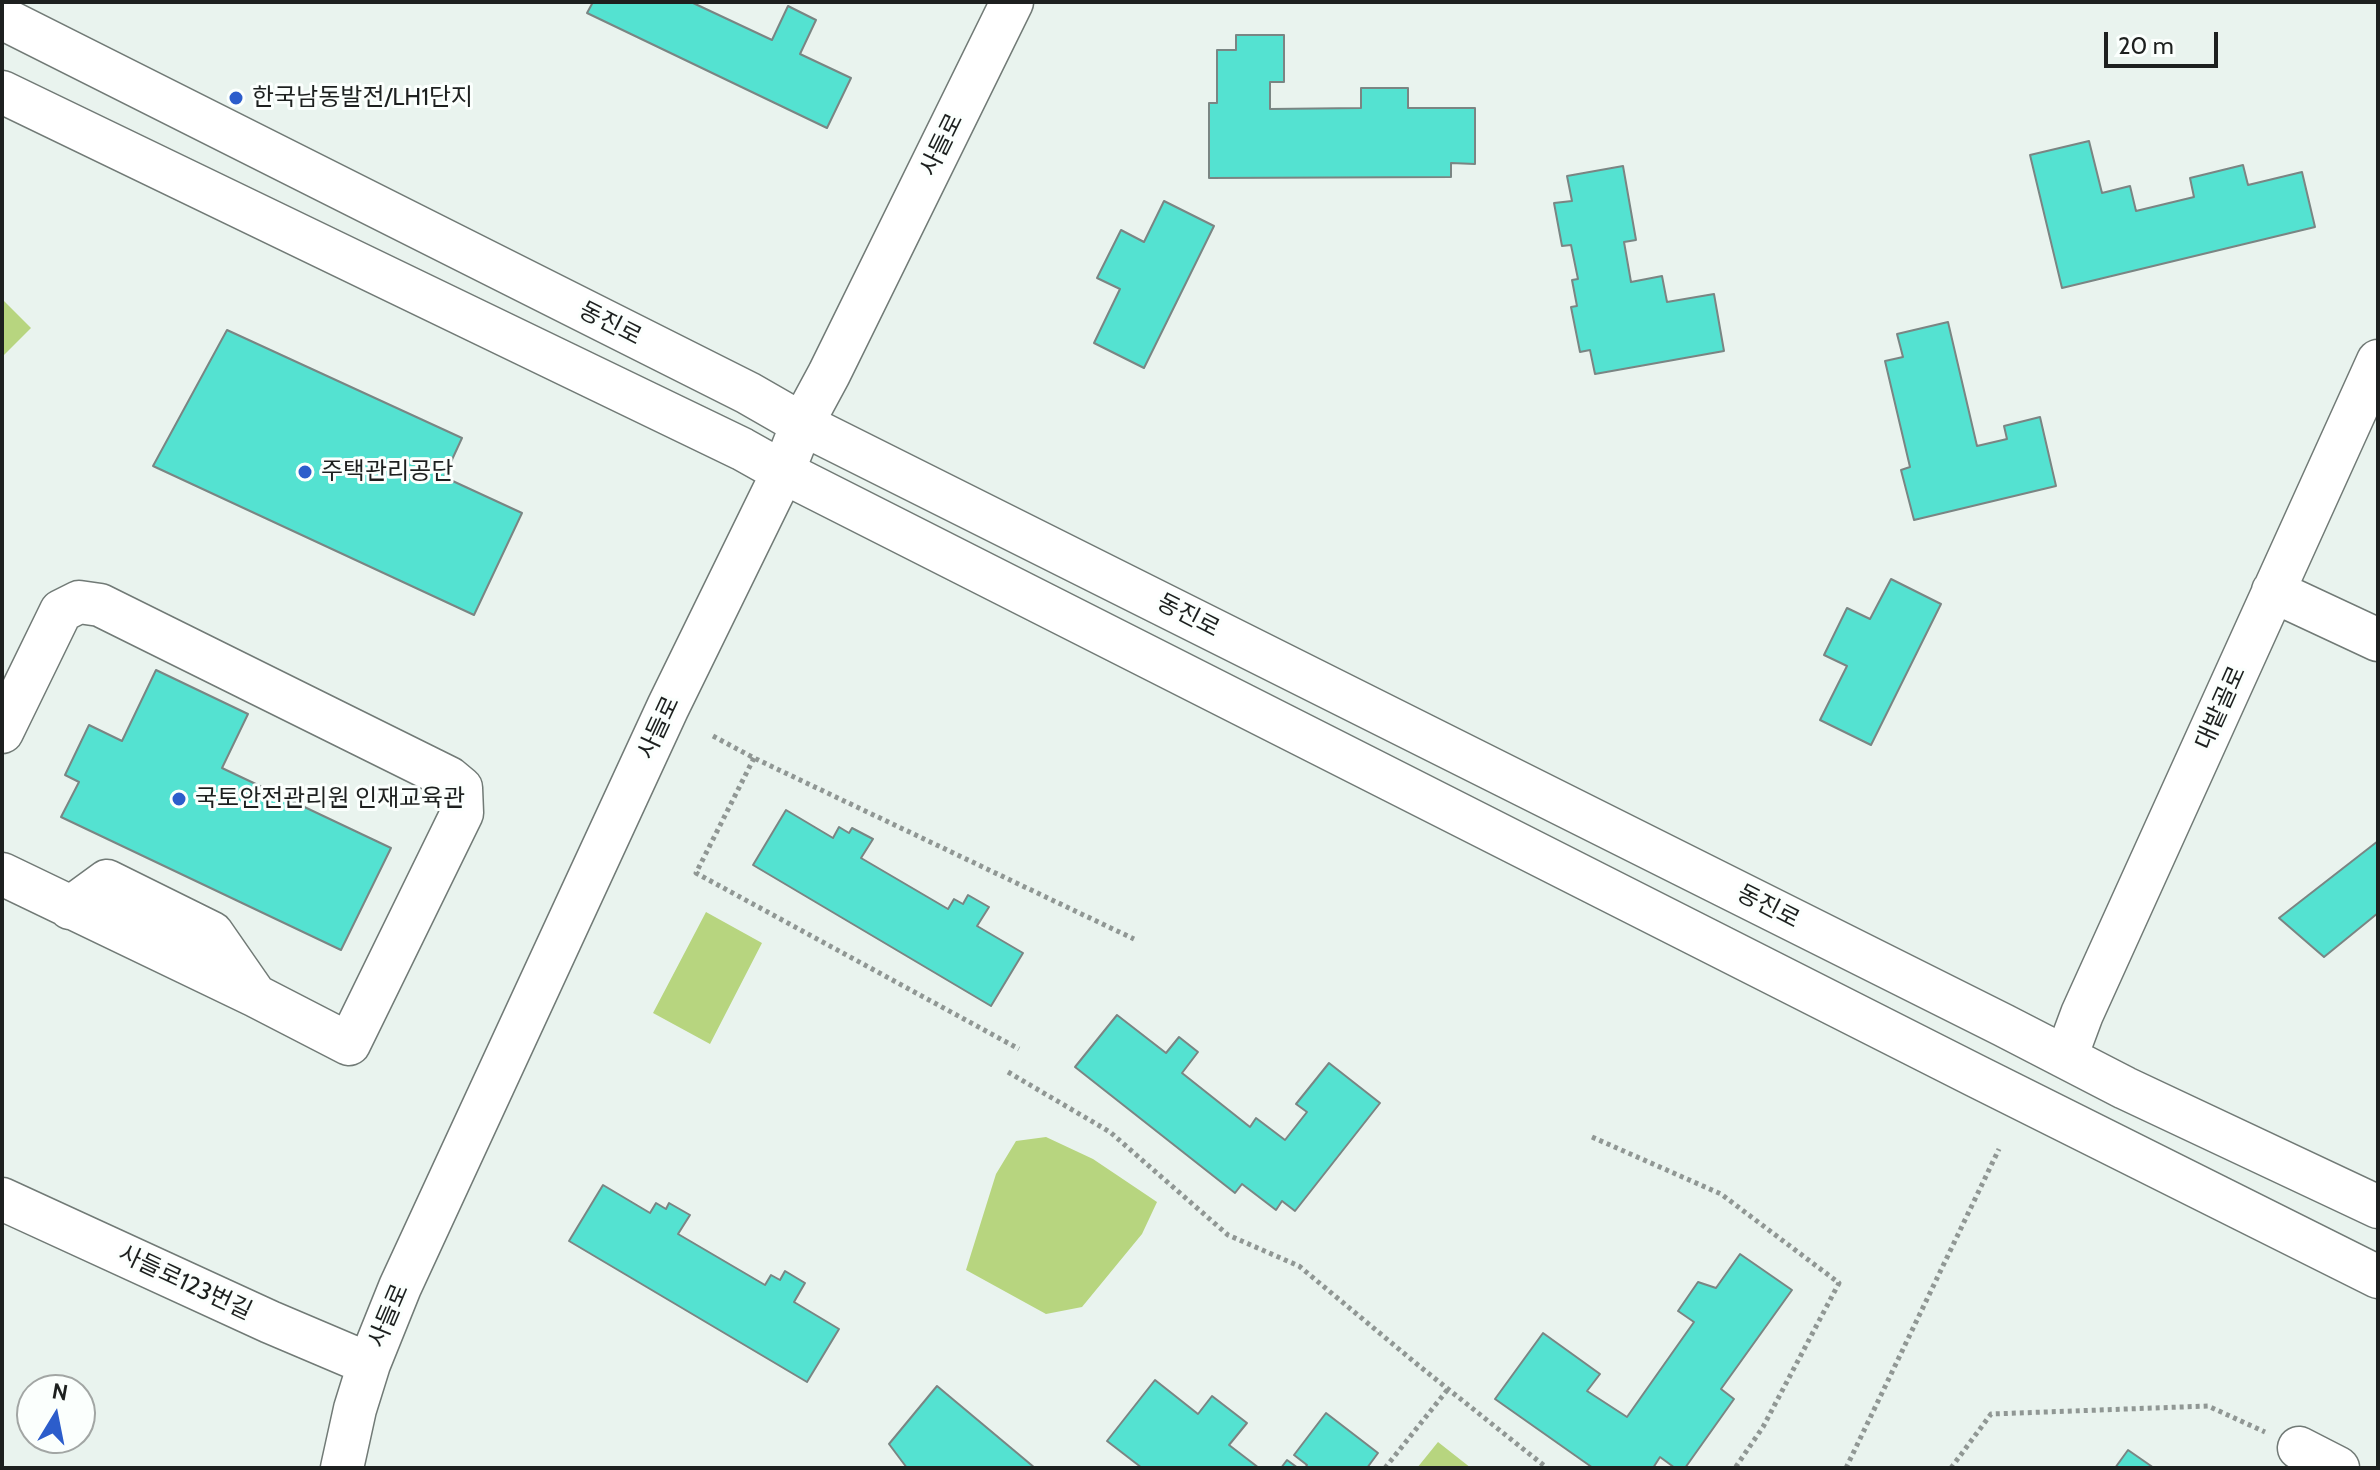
<!DOCTYPE html>
<html>
<head>
<meta charset="utf-8">
<style>
  body { margin:0 }
  #map { position:relative; width:2380px; height:1470px; overflow:hidden; background:#e9f3ee; font-family:Cabin,sans-serif }
  canvas { display:block }
  .frame { position:absolute; inset:0; border:4px solid #1d201f; pointer-events:none }
  .north { position:absolute; left:16px; top:1374px; width:80px; height:80px; box-sizing:border-box; background:#fbfffd; border:2px solid #a2a6a4; border-radius:50%; rotate:10deg; font-size:22px; font-weight:700; line-height:32px; text-align:center; color:#1d201f }
  .north::after { content:''; display:block; margin:auto; width:28px; height:36px; background:#2c5dcb; clip-path:polygon(50% 0,100% 100%,50% 72%,0 100%) }
  .scale { position:absolute; left:2104px; top:32px; width:114px; height:36px; box-sizing:border-box; border:4px solid #1d201f; border-top:0; padding-left:10px; font-size:24px; line-height:28px; white-space:nowrap; color:#1d201f; -webkit-text-stroke:6px #fbfffd; paint-order:stroke }
</style>
</head>
<body>
<div id="map">
<canvas width="2380" height="1470"></canvas>
<div class="frame"></div>
<div class="north">N</div>
<div class="scale">20 m</div>
</div>
<script>
const ctx = document.querySelector('canvas').getContext('2d');
ctx.lineJoin = 'round';
function fillPath(path, color) {
  ctx.fillStyle = color;
  ctx.fill(path, 'evenodd');
}
function strokePath(path, color, width, dash) {
  ctx.strokeStyle = color;
  ctx.lineWidth = width;
  ctx.lineCap = dash ? 'butt' : 'round';
  ctx.setLineDash(dash || []);
  ctx.stroke(path);
}
function drawText(font, color, halo, rows, align = 'center') {
  ctx.font = font + ' Cabin,"Noto Sans KR",sans-serif';
  ctx.lineWidth = 6;
  ctx.setLineDash([]);
  ctx.textBaseline = 'middle';
  ctx.strokeStyle = halo;
  ctx.fillStyle = color;
  for (const [text, x, y, turn = 0] of rows) {
    ctx.save();
    ctx.translate(x, y);
    ctx.rotate((+turn || 0) * Math.PI / 180);
    ctx.textAlign = isNaN(turn) ? turn : align;
    if (halo) ctx.strokeText(text, 0, 0);
    ctx.fillText(text, 0, 0);
    ctx.restore();
  }
}
const green = new Path2D(`
  M 2,299 L 31,328 L 2,357 Z
  M 706,912 L 762,943 L 710,1044 L 653,1013 Z
  M 1046,1137 L 1093,1159 L 1157,1202 L 1142,1234 L 1082,1307 L 1046,1314 L 966,1270 L 996,1174 L 1016,1141 Z
  M 1438,1442 L 1471,1468 L 1417,1468 Z`);
const building = new Path2D(`
  M 593,2 L 691,2 L 772,40 L 788,6 L 816,20 L 800,54 L 851,78 L 827,128 L 587,13 Z
  M 1236,35 L 1284,35 L 1284,82 L 1270,82 L 1270,109 L 1361,108 L 1361,88 L 1408,88 L 1408,108 L 1475,108 L 1475,164 L 1451,163 L 1451,177 L 1209,178 L 1209,103 L 1217,103 L 1217,50 L 1236,50 Z
  M 2089,141 L 2102,193 L 2130,186 L 2136,211 L 2194,197 L 2190,178 L 2243,165 L 2248,185 L 2302,172 L 2315,227 L 2062,288 L 2030,155 Z
  M 1623,166 L 1636,240 L 1624,242 L 1631,282 L 1662,276 L 1667,302 L 1714,294 L 1724,351 L 1595,374 L 1590,350 L 1580,352 L 1571,307 L 1577,306 L 1572,280 L 1578,279 L 1571,245 L 1562,246 L 1554,203 L 1572,201 L 1567,176 Z
  M 1164,201 L 1214,226 L 1144,368 L 1094,343 L 1120,289 L 1097,278 L 1121,230 L 1144,242 Z
  M 1948,322 L 1977,446 L 2007,439 L 2004,426 L 2040,417 L 2056,486 L 1914,520 L 1901,470 L 1910,467 L 1885,361 L 1903,357 L 1897,334 Z
  M 227,330 L 462,438 L 444,477 L 522,513 L 474,615 L 153,466 Z
  M 1891,579 L 1941,604 L 1871,745 L 1820,720 L 1847,666 L 1824,655 L 1847,608 L 1870,619 Z
  M 156,670 L 248,714 L 222,768 L 391,848 L 341,950 L 61,817 L 79,782 L 65,775 L 89,725 L 122,741 Z
  M 786,810 L 833,838 L 839,827 L 849,833 L 852,828 L 873,839 L 861,858 L 948,909 L 954,899 L 963,904 L 968,895 L 989,907 L 977,926 L 1023,953 L 991,1006 L 753,865 Z
  M 2378,841 L 2378,913 L 2324,957 L 2279,918 Z
  M 1117,1015 L 1166,1053 L 1179,1037 L 1198,1052 L 1182,1073 L 1250,1127 L 1256,1118 L 1285,1140 L 1307,1112 L 1296,1104 L 1329,1063 L 1380,1103 L 1295,1211 L 1282,1201 L 1276,1210 L 1242,1184 L 1235,1193 L 1075,1067 Z
  M 603,1185 L 650,1213 L 656,1203 L 666,1209 L 669,1203 L 690,1215 L 678,1234 L 765,1285 L 771,1275 L 780,1280 L 785,1271 L 805,1283 L 794,1302 L 839,1329 L 807,1382 L 569,1241 Z
  M 1740,1254 L 1792,1290 L 1721,1389 L 1734,1399 L 1685,1468 L 1675,1468 L 1660,1457 L 1653,1468 L 1593,1468 L 1495,1399 L 1543,1333 L 1600,1374 L 1587,1391 L 1627,1417 L 1694,1322 L 1678,1311 L 1698,1282 L 1716,1288 Z
  M 1155,1380 L 1198,1414 L 1212,1396 L 1247,1423 L 1229,1445 L 1259,1468 L 1142,1468 L 1107,1441 Z
  M 937,1386 L 1035,1468 L 907,1468 L 889,1444 Z
  M 1326,1413 L 1378,1453 L 1367,1468 L 1305,1468 L 1307,1465 L 1294,1455 Z
  M 2128,1450 L 2154,1468 L 2115,1468 Z
  M 1287,1460 L 1298,1468 L 1281,1468 Z`);
const path = new Path2D(`
  M 713,736 L 754,758 L 1134,939
  M 754,758 L 696,873 L 1019,1049
  M 1008,1072 L 1110,1132 L 1228,1235 L 1299,1266 L 1418,1365 L 1547,1468
  M 1592,1137 L 1721,1194 L 1839,1283 L 1763,1427 L 1735,1468
  M 1385,1468 L 1448,1389
  M 1846,1468 L 1999,1149
  M 1951,1468 L 1991,1414 L 2208,1406 L 2265,1432`);
const minor = new Path2D(`
  M 2,18 L 748,393 L 802,424 L 2003,1025 L 2125,1088 L 2378,1207
  M 2,92 L 742,449 L 783,472 L 1976,1076 L 2378,1277
  M 2273,591 L 2378,640
  M 2,732 L 61,611 L 79,602 L 100,605 L 449,778 L 461,788 L 462,813 L 349,1044 L 256,996 L 2,874
  M 70,908 L 107,881 L 212,933 L 255,995
  M 2066,1057 L 2082,1014 L 2378,361
  M 2,1199 L 270,1322 L 369,1364
  M 2299,1448 L 2338,1468
  M 342,1468 L 355,1409 L 369,1364 L 400,1287 L 668,707 L 783,472 L 802,424 L 829,374 L 1012,2`);
const markers = [
  [236,98,8,"#2c5dcb"],
  [305,472,8,"#2c5dcb"],
  [179,799,8,"#2c5dcb"]
];
const poiNames = [
  ["한국남동발전/LH1단지",252,98],
  ["주택관리공단",321,472],
  ["국토안전관리원 인재교육관",195,799]
];
const streetNames = [
  ["사들로",942,145,-64],
  ["동진로",610,324,27],
  ["동진로",1188,616,27],
  ["대밭골로",2221,708,-66],
  ["사들로",659,728,-65],
  ["동진로",1768,907,27],
  ["사들로123번길",185,1283,25],
  ["사들로",389,1316,-67]
];
fillPath(green, '#b7d57f');
fillPath(building, '#54e2d1');
strokePath(building, '#7a8583', 2);
strokePath(minor, '#717a76', 45);
strokePath(path, '#909794', 5, [4, 4]);
strokePath(minor, '#fff', 42);
for (const [x, y, r, color] of markers) {
  const dot = new Path2D();
  dot.arc(x, y, r, 0, 2 * Math.PI);
  ctx.fillStyle = color;
  ctx.fill(dot);
  strokePath(dot, '#fbfffd', 3);
}
drawText('24px', '#1d201f', '#fbfffd', poiNames, 'left');
drawText('24px', '#1d201f', '#fbfffd', streetNames);
</script>
</body>
</html>
